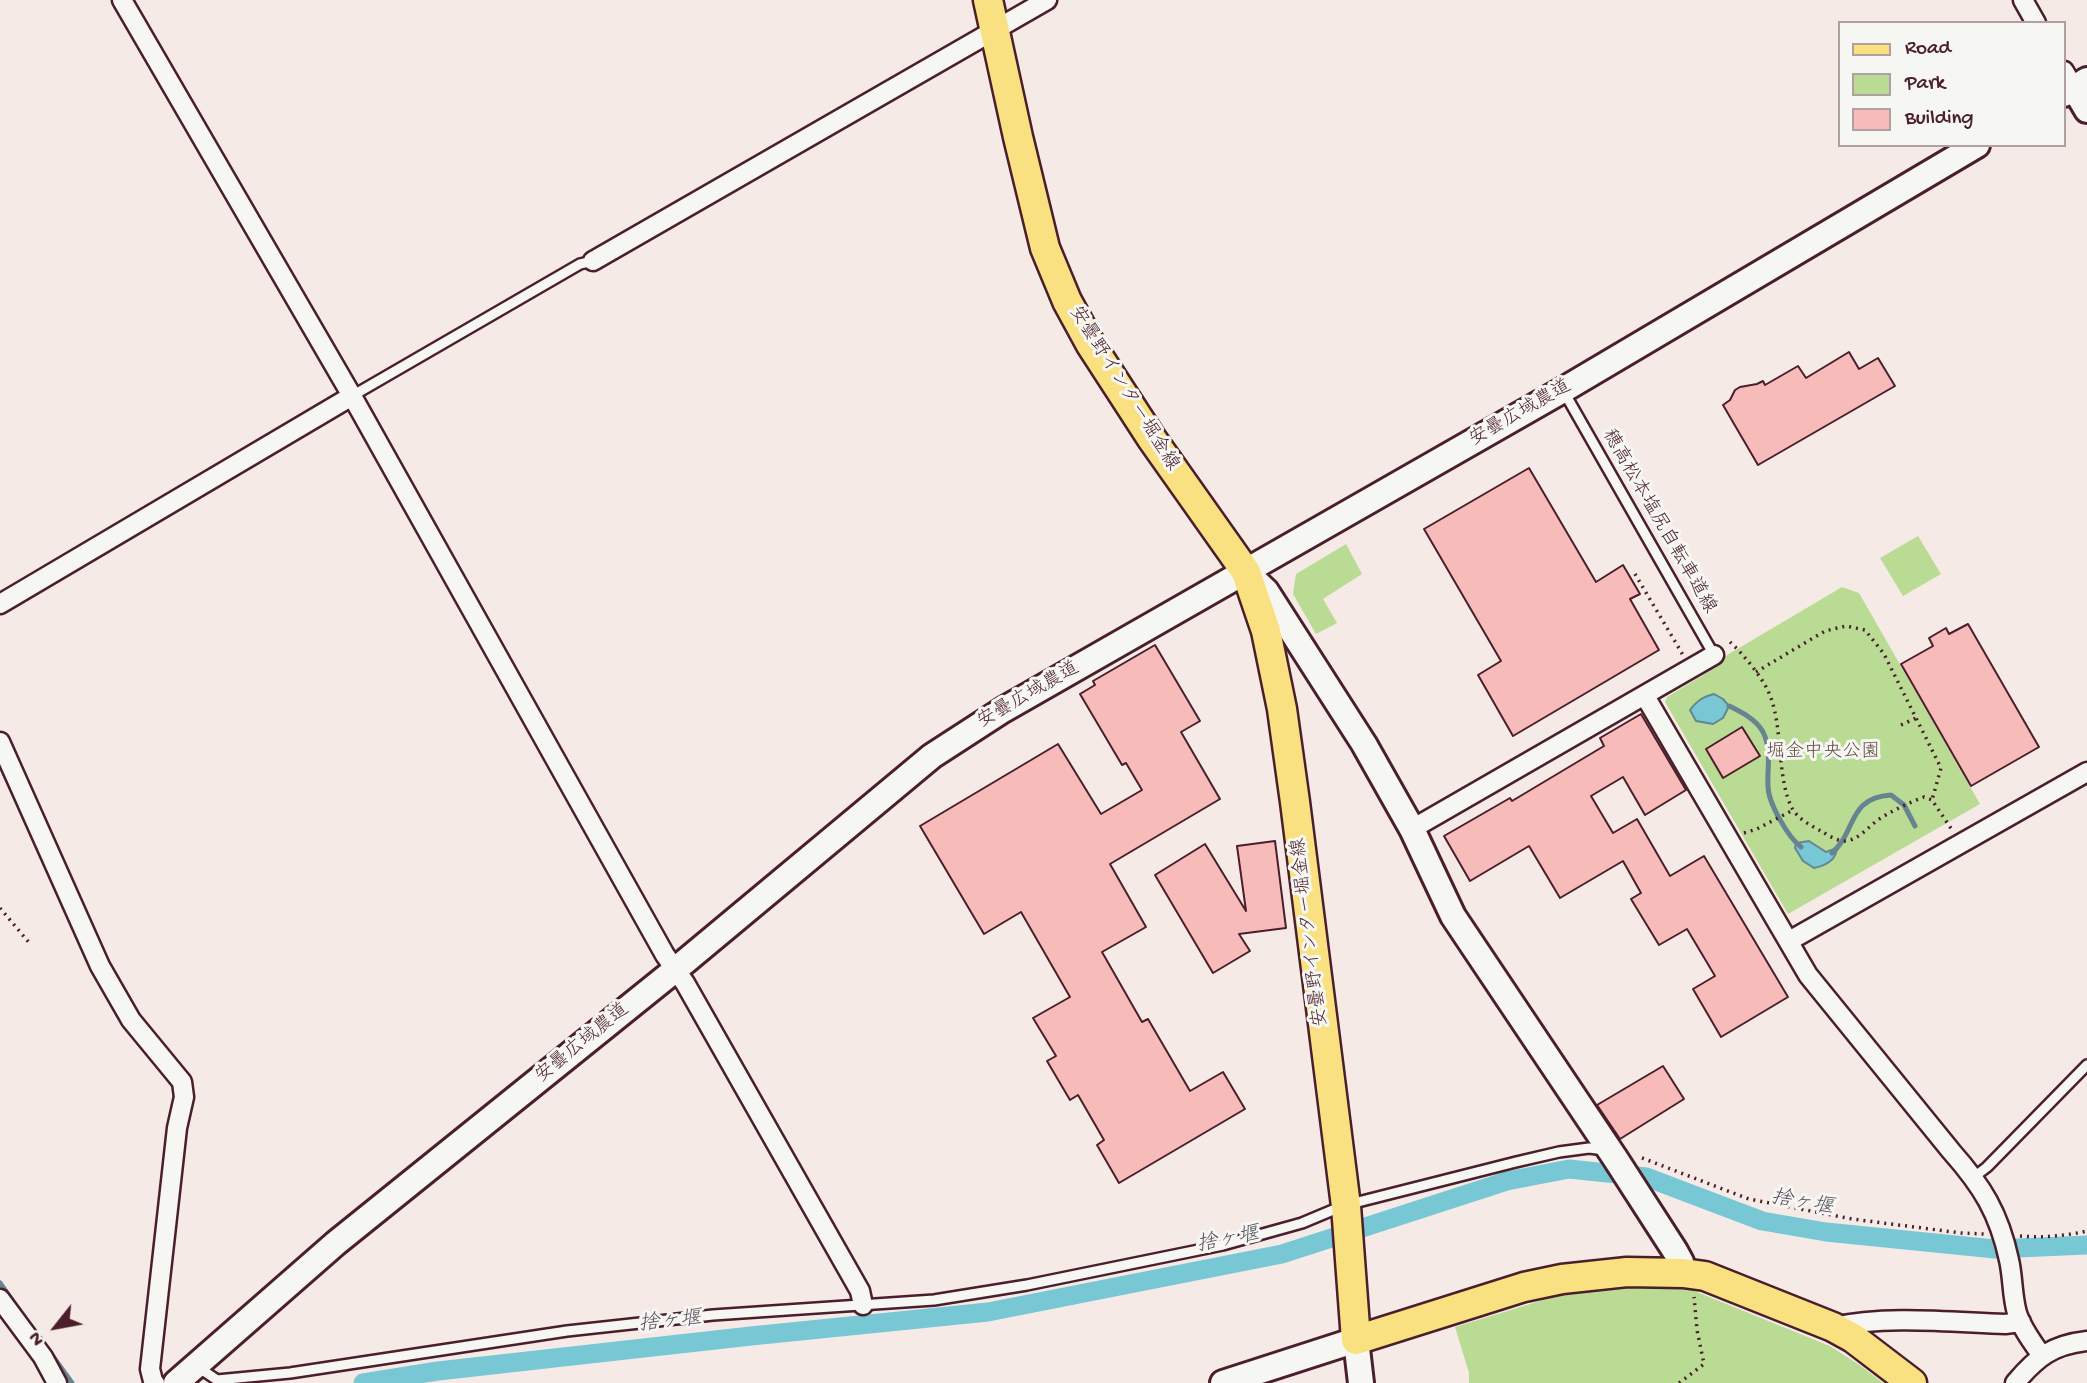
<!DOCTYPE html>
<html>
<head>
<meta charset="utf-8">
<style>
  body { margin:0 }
  #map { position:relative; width:2087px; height:1383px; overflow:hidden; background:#f6eae7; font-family:"Gochi Hand",sans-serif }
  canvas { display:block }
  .legend { position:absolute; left:1838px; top:21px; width:228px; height:126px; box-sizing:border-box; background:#f6f6f2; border:2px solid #b1a0a2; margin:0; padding:9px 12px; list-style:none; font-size:21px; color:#4a1f2b }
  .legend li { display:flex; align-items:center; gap:14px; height:35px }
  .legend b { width:35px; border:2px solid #b1a0a2 }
  .north { position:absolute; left:21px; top:1292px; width:70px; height:70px; -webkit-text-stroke:5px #f6f6f2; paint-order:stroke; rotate:239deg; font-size:19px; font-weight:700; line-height:28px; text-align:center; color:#4a1f2b }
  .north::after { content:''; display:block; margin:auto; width:24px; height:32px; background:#4a1f2b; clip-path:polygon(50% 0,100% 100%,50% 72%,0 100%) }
</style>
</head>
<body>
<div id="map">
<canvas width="2087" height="1383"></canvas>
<ul class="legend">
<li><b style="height:9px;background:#f9e181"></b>Road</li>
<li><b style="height:19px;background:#badb94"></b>Park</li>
<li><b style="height:19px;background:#f7bbb9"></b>Building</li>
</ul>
<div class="north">N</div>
</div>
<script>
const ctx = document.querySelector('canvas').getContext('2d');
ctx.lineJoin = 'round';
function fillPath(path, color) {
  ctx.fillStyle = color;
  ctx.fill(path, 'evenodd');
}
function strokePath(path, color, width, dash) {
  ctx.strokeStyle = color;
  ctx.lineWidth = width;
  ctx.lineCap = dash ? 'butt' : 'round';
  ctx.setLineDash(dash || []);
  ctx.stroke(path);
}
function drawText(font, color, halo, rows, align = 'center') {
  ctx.font = font + ' "Gochi Hand","Klee One",sans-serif';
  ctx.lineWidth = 6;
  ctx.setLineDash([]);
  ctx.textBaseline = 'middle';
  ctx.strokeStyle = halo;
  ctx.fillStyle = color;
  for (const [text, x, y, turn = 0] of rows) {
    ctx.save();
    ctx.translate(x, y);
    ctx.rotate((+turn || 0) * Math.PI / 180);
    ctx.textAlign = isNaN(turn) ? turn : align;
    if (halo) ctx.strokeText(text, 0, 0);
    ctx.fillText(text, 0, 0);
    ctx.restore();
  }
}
const green = new Path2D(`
  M 1918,536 L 1941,574 L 1903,596 L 1880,558 Z
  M 1346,544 L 1362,574 L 1323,599 L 1337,623 L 1316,634 L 1293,594 L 1296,574 Z
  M 1842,587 L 1859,593 L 1980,804 L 1788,914 L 1665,702 L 1667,697 L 1710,671 L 1712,664 Z
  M 1639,1286 L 1687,1288 L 1830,1346 L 1861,1366 L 1883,1383 L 1469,1383 L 1469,1373 L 1455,1327 L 1563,1294 Z`);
const water = new Path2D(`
  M 1714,694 L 1723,699 L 1729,706 L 1723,718 L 1713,724 L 1696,721 L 1690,710 C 1697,701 1702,697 1714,694 Z
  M 1809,841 L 1826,852 L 1837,848 C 1836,861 1824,866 1814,868 L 1803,861 L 1795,848 L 1796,843 Z`);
const stream = new Path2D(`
  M 1729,706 C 1741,712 1756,719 1763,732 C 1772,750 1767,767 1768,786 C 1768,803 1788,837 1801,847
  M 1832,853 C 1857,831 1847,798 1891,795 L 1904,805 L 1915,826
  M 0,1283 L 39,1338
  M 49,1351 L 72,1383`);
const canal = new Path2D(`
  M 363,1383 L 438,1371 L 751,1336 L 988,1312 L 1282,1254 L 1507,1181 L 1569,1169 L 1646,1177 L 1762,1221 L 1826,1232 L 1995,1249 L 2087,1245`);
const building = new Path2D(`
  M 1849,352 L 1859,369 L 1878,358 L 1895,386 L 1758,465 L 1723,405 L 1730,400 L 1735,390 L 1740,387 L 1757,384 L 1763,381 L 1765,385 L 1798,366 L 1806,378 Z
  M 1529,468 L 1596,582 L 1623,565 L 1640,594 L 1630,599 L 1659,650 L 1513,736 L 1478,675 L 1501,661 L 1424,529 Z
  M 1968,624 L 2039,747 L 1971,786 L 1901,664 L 1933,646 L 1929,638 L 1946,628 L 1949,634 Z
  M 1155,645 L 1200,721 L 1181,732 L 1220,799 L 1110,864 L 1146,927 L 1102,952 L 1142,1022 L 1148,1019 L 1190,1091 L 1223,1072 L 1245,1109 L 1119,1183 L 1097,1145 L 1104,1140 L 1078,1095 L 1070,1100 L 1047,1061 L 1056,1056 L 1033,1018 L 1070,997 L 1021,912 L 984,934 L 920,826 L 1058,744 L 1101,814 L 1142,790 L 1126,763 L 1122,765 L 1080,694 L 1095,685 L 1093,681 Z
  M 1641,714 L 1686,790 L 1645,815 L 1623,777 L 1591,796 L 1613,833 L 1637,819 L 1670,876 L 1704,856 L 1788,997 L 1721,1037 L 1693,989 L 1715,976 L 1687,929 L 1659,945 L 1631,899 L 1641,893 L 1623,861 L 1560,898 L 1529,846 L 1470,881 L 1444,836 L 1510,798 L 1512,801 L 1604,746 L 1600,738 Z
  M 1742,727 L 1760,756 L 1723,778 L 1706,749 Z
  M 1275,841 L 1286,928 L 1239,934 L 1250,951 L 1213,973 L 1155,875 L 1205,844 L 1246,911 L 1237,846 Z
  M 1663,1066 L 1684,1099 L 1620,1139 L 1597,1105 Z`);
const path = new Path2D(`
  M 1635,574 L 1683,655
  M 1730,642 C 1744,655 1765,680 1771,698 C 1783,732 1777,779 1792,808 C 1797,818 1811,826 1821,831 C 1828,835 1836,841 1845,841 C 1860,840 1869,825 1881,818 C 1895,809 1909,803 1924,797 L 1932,800 L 1952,830
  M 1756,672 L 1825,631 L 1846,626 L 1865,630 L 1884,654 L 1941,768 L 1932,800
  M 1901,725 L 1916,718
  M 1744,833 L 1757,829 L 1793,810
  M 0,908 L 31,945
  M 1642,1158 L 1749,1199 L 1852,1219 L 1961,1233 L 1984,1234
  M 2020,1236 C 2042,1238 2065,1236 2087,1231
  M 1679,1383 L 1704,1364 L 1697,1330 L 1694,1297`);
const lane = new Path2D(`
  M 1564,392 L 1714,655
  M 352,396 L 580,264 L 593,261
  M 1974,1177 L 1987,1167 L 2087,1065
  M 198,1367 L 217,1380 L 290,1373 L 567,1331 L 713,1315 L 934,1300 L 1027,1285 L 1223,1245 L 1302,1223 L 1333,1210 L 1358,1202 L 1516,1162 L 1559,1152 L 1589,1148 L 1605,1150`);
const street = new Path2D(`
  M 122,0 L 352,396 L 665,955 L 685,983 L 860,1291 L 863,1305
  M 2023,0 L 2036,23
  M 2064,71 L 2074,88
  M 593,261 L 1047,0
  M 0,604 L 352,396
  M 1645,696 L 1808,975 L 1951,1151 C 1982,1186 1999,1213 2009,1260 C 2013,1277 2012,1296 2017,1313 C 2022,1329 2033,1343 2042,1356
  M 0,742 L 100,966 L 131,1020 L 182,1082 L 184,1097 L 177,1128 L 150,1369 L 153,1381 L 155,1383
  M 1412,829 L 1714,655
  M 1789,941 L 2087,772
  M 0,1299 L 43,1357 L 57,1383
  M 1833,1327 C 1886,1315 1951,1322 2005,1324 L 2021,1322
  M 2015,1383 C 2037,1357 2052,1345 2087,1341`);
const secondary = new Path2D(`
  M 2074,88 L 2087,110
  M 2064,94 L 2087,80
  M 1246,572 L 1266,591 L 1364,744 L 1412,829 L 1453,916 L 1615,1158 L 1675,1251 L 1681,1262 L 1683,1273
  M 176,1383 L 336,1243 L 675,970 L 932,756 L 1003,710 L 1563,390 L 1977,145
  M 1223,1383 L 1356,1340 L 1361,1383`);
const primary = new Path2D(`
  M 988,0 L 1018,137 L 1045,248 L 1067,301 L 1091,345 L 1152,439 L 1246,572 L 1266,631 L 1282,709 L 1295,802 L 1346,1206 L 1356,1340 L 1524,1287 L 1562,1279 L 1627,1272 L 1683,1273 L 1705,1276 L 1833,1327 L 1853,1338 L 1912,1383`);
const streetNames = [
  ["安曇野インター堀金線",1123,389,58],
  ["安曇広域農道",1521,414,-30],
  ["穂高松本塩尻自転車道線",1658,522,60],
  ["安曇広域農道",1029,696,-30],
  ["安曇野インター堀金線",1311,932,-97],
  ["安曇広域農道",583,1044,-39]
];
const parkNames = [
  ["堀金中央公園",1823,753]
];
const waterNames = [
  ["捨ヶ堰",1802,1204,10],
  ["捨ヶ堰",1228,1241,-11],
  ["捨ヶ堰",670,1323,-6]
];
fillPath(green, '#badb94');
fillPath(water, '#78c7d5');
strokePath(water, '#668491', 2);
strokePath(stream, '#668491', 5);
strokePath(canal, '#78c7d5', 19);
fillPath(building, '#f7bbb9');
strokePath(building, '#4a1f2b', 2);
strokePath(lane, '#4a1f2b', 14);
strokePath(street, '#4a1f2b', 23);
strokePath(secondary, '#4a1f2b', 30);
strokePath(primary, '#4a1f2b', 33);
strokePath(path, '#4a1f2b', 3.5, [2, 5]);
strokePath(lane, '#f6f6f2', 9);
strokePath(street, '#f6f6f2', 18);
strokePath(secondary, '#f6f6f2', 24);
strokePath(primary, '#f9e181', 28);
drawText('19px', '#4a1f2b', '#f6f6f2', streetNames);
drawText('19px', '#664e45', '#f6f6f2', parkNames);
drawText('italic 21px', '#58515e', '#f6f6f2', waterNames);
</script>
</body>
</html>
